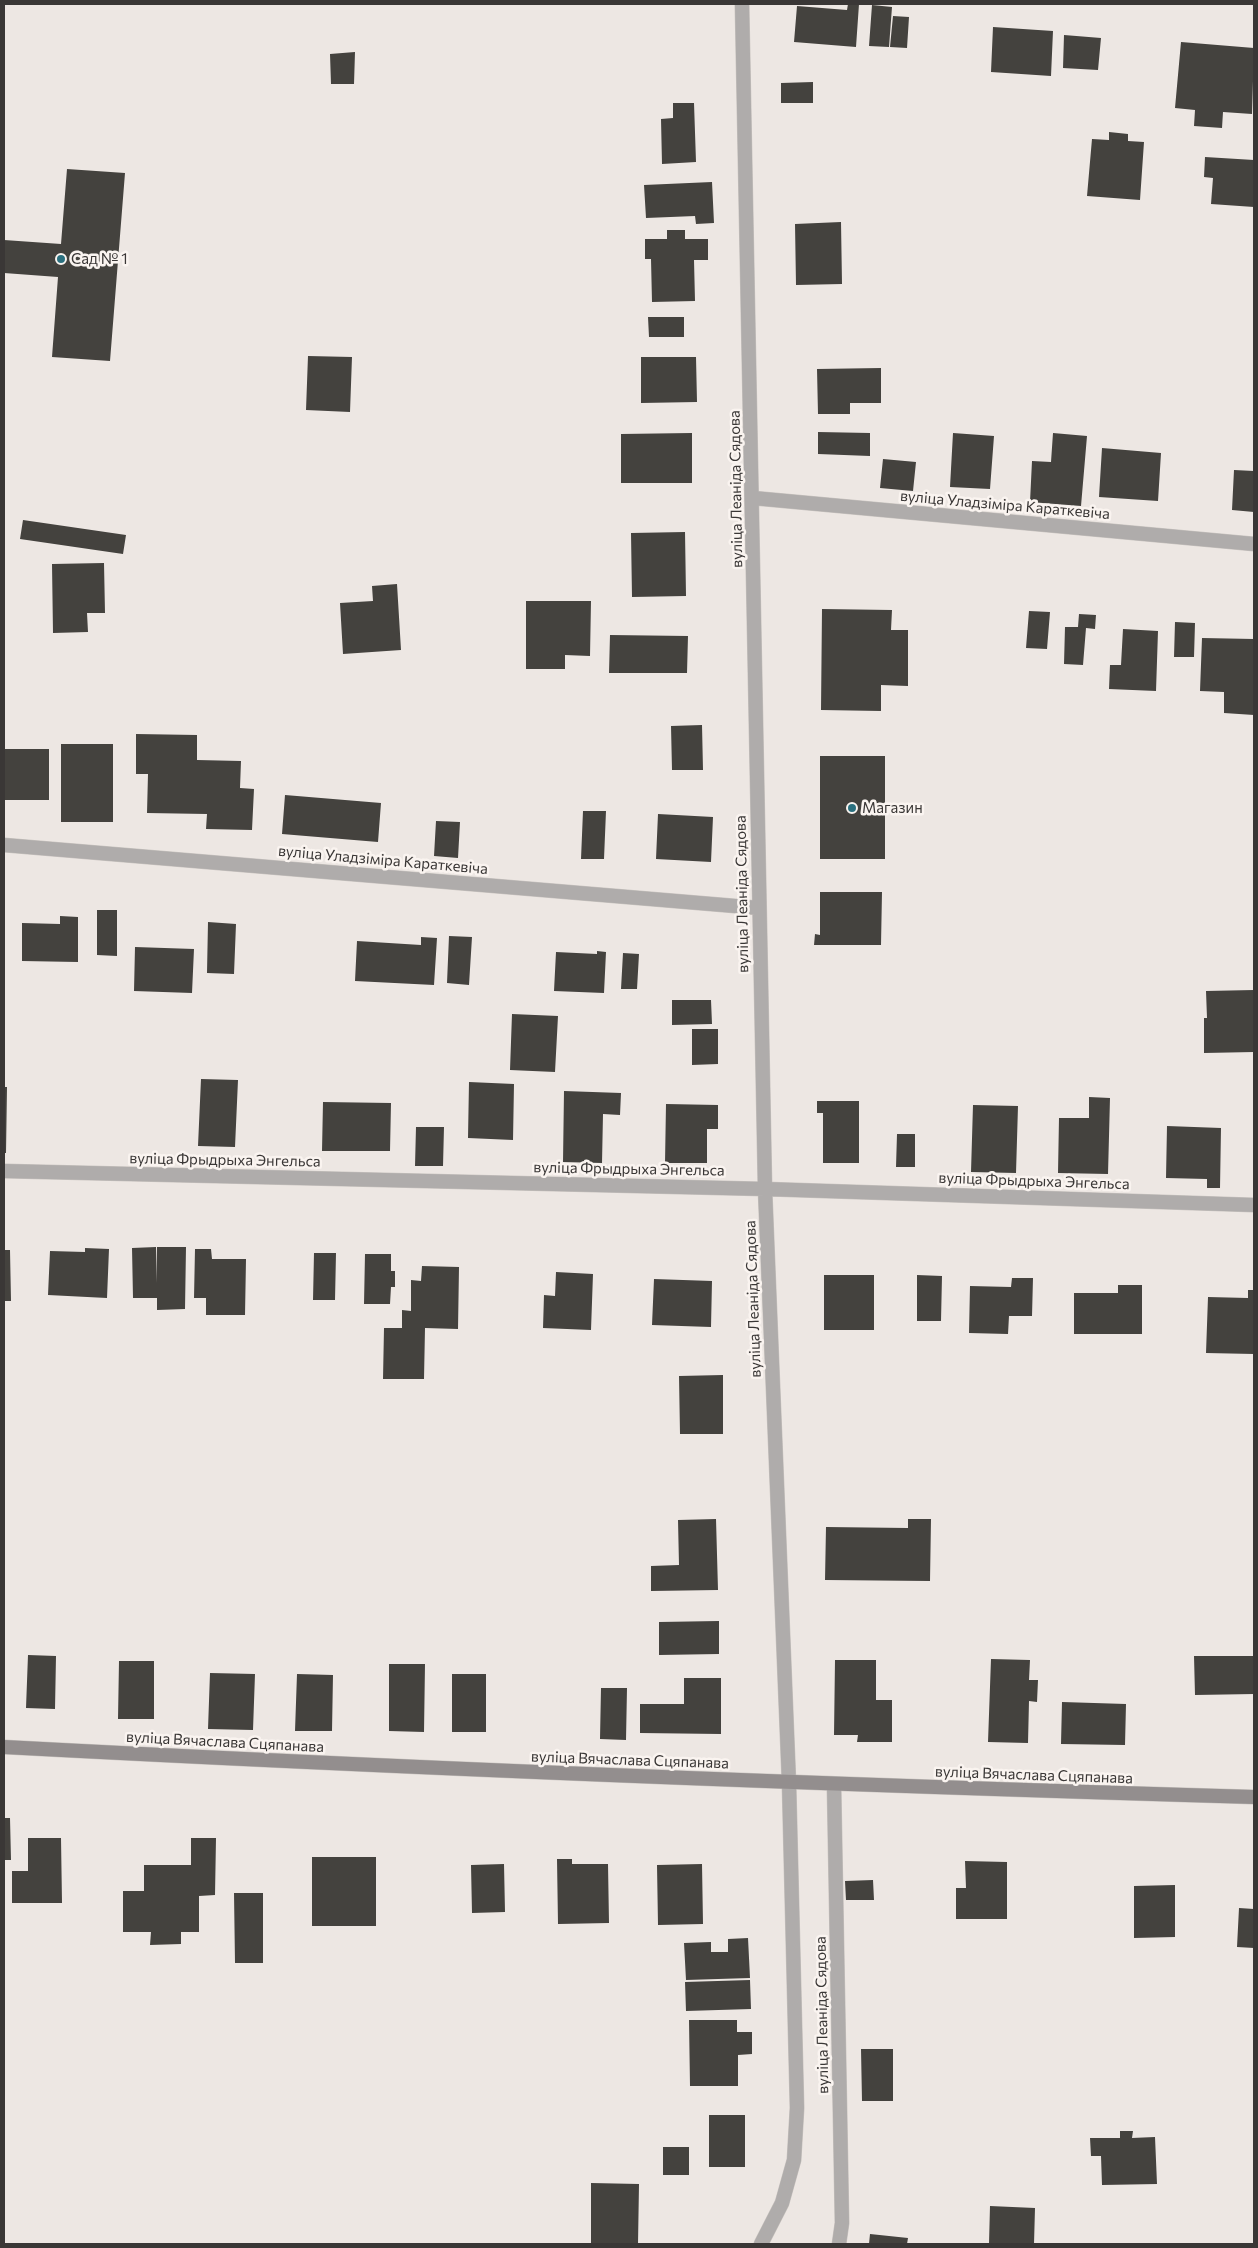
<!DOCTYPE html>
<html>
<head>
<meta charset="utf-8">
<style>
  body { margin:0 }
  #map { position:relative; width:1258px; height:2248px; overflow:hidden; background:#ede7e3; font-family:Commissioner,sans-serif }
  canvas { display:block }
  .frame { position:absolute; inset:0; border:5px solid #3a3736; pointer-events:none }
</style>
</head>
<body>
<div id="map">
<canvas width="1258" height="2248"></canvas>
<div class="frame"></div>
</div>
<script>
const ctx = document.querySelector('canvas').getContext('2d');
ctx.lineJoin = 'round';
function fillPath(path, color) {
  ctx.fillStyle = color;
  ctx.fill(path, 'evenodd');
}
function strokePath(path, color, width, dash) {
  ctx.strokeStyle = color;
  ctx.lineWidth = width;
  ctx.lineCap = dash ? 'butt' : 'round';
  ctx.setLineDash(dash || []);
  ctx.stroke(path);
}
function drawText(font, color, halo, rows, align = 'center') {
  ctx.font = font + ' Commissioner,sans-serif';
  ctx.lineWidth = 5;
  ctx.setLineDash([]);
  ctx.textBaseline = 'middle';
  ctx.strokeStyle = halo;
  ctx.fillStyle = color;
  for (const [text, x, y, turn = 0] of rows) {
    ctx.save();
    ctx.translate(x, y);
    ctx.rotate((+turn || 0) * Math.PI / 180);
    ctx.textAlign = isNaN(turn) ? turn : align;
    if (halo) ctx.strokeText(text, 0, 0);
    ctx.fillText(text, 0, 0);
    ctx.restore();
  }
}
const building = new Path2D(`
  M 848,4 L 859,4 L 856,47 L 794,42 L 797,6 L 847,10 Z
  M 872,5 L 892,7 L 889,47 L 869,46 Z
  M 893,16 L 909,17 L 907,48 L 890,47 Z
  M 993,27 L 1053,31 L 1051,76 L 991,72 Z
  M 1064,35 L 1101,38 L 1098,70 L 1063,68 Z
  M 1181,42 L 1254,48 L 1252,114 L 1223,112 L 1222,128 L 1194,126 L 1195,110 L 1175,108 Z
  M 355,52 L 354,84 L 331,84 L 330,54 Z
  M 813,82 L 813,103 L 781,103 L 781,83 Z
  M 673,103 L 694,103 L 696,162 L 662,164 L 661,119 L 673,118 Z
  M 1109,132 L 1128,134 L 1128,141 L 1144,142 L 1140,200 L 1087,196 L 1092,139 L 1109,140 Z
  M 1205,157 L 1254,160 L 1254,207 L 1211,204 L 1213,178 L 1204,177 Z
  M 67,169 L 125,173 L 110,361 L 52,357 L 58,277 L 4,273 L 4,240 L 61,244 Z
  M 712,182 L 714,223 L 696,224 L 695,216 L 646,218 L 644,185 Z
  M 841,222 L 842,284 L 796,285 L 795,224 Z
  M 667,230 L 685,230 L 685,239 L 708,239 L 708,260 L 694,260 L 695,301 L 652,302 L 651,259 L 645,259 L 645,239 L 667,239 Z
  M 648,317 L 684,317 L 684,337 L 649,337 Z
  M 308,356 L 352,357 L 350,412 L 306,410 Z
  M 641,357 L 696,357 L 697,402 L 641,403 Z
  M 881,368 L 881,403 L 850,403 L 850,414 L 818,414 L 817,369 Z
  M 818,432 L 870,433 L 870,456 L 818,454 Z
  M 692,433 L 692,483 L 621,483 L 621,434 Z
  M 953,433 L 994,436 L 990,489 L 950,487 Z
  M 1053,433 L 1087,436 L 1081,506 L 1030,502 L 1032,461 L 1051,462 Z
  M 1102,448 L 1161,453 L 1158,501 L 1099,497 Z
  M 883,459 L 916,462 L 913,491 L 880,488 Z
  M 1234,470 L 1254,471 L 1254,512 L 1232,510 Z
  M 23,520 L 126,535 L 123,554 L 20,539 Z
  M 685,532 L 686,596 L 632,597 L 631,533 Z
  M 104,563 L 105,613 L 87,613 L 88,632 L 53,633 L 52,564 Z
  M 397,584 L 401,650 L 343,654 L 340,603 L 373,601 L 372,586 Z
  M 526,601 L 591,601 L 590,656 L 565,655 L 565,669 L 526,669 Z
  M 822,609 L 892,610 L 891,630 L 908,630 L 908,686 L 881,685 L 881,711 L 821,710 Z
  M 1029,611 L 1050,612 L 1047,649 L 1026,648 Z
  M 1079,614 L 1096,615 L 1095,629 L 1086,628 L 1083,665 L 1064,664 L 1065,627 L 1078,627 Z
  M 1175,622 L 1195,623 L 1194,657 L 1174,657 Z
  M 1123,629 L 1158,631 L 1156,691 L 1109,689 L 1110,665 L 1121,665 Z
  M 610,635 L 688,636 L 687,673 L 609,673 Z
  M 1202,638 L 1254,639 L 1254,715 L 1224,713 L 1224,692 L 1200,691 Z
  M 702,725 L 703,770 L 672,770 L 671,726 Z
  M 136,734 L 197,735 L 197,760 L 241,761 L 240,788 L 254,789 L 252,830 L 206,829 L 207,814 L 147,813 L 148,774 L 136,774 Z
  M 61,744 L 113,744 L 113,822 L 61,822 Z
  M 4,749 L 49,749 L 49,800 L 4,800 Z
  M 820,756 L 885,756 L 885,859 L 820,859 Z
  M 285,795 L 381,803 L 378,842 L 282,834 Z
  M 583,811 L 606,811 L 604,859 L 581,859 Z
  M 658,814 L 713,817 L 711,862 L 656,859 Z
  M 436,821 L 460,822 L 458,858 L 434,856 Z
  M 820,892 L 882,892 L 881,945 L 814,945 L 815,934 L 820,935 Z
  M 97,910 L 117,910 L 117,956 L 97,955 Z
  M 60,916 L 78,917 L 78,962 L 22,961 L 22,923 L 60,924 Z
  M 208,922 L 236,924 L 234,974 L 207,973 Z
  M 449,936 L 472,937 L 469,985 L 447,983 Z
  M 421,937 L 437,938 L 434,985 L 355,981 L 357,941 L 421,945 Z
  M 135,947 L 194,949 L 192,993 L 134,991 Z
  M 597,951 L 606,952 L 604,993 L 554,991 L 556,952 L 597,954 Z
  M 623,953 L 639,954 L 637,989 L 621,989 Z
  M 1254,990 L 1254,1052 L 1204,1053 L 1204,1018 L 1207,1018 L 1206,991 Z
  M 672,1000 L 711,1000 L 712,1024 L 672,1025 Z
  M 512,1014 L 558,1016 L 555,1072 L 510,1070 Z
  M 692,1029 L 718,1029 L 718,1064 L 692,1065 Z
  M 201,1079 L 238,1080 L 235,1147 L 198,1146 Z
  M 469,1082 L 514,1084 L 513,1140 L 468,1138 Z
  M 4,1087 L 7,1087 L 6,1153 L 4,1153 Z
  M 564,1091 L 621,1093 L 620,1115 L 603,1114 L 602,1163 L 563,1162 Z
  M 1089,1097 L 1110,1098 L 1108,1174 L 1058,1173 L 1059,1118 L 1089,1118 Z
  M 817,1101 L 859,1101 L 859,1163 L 823,1163 L 823,1113 L 817,1113 Z
  M 323,1102 L 391,1103 L 390,1151 L 322,1151 Z
  M 666,1104 L 718,1105 L 718,1129 L 707,1129 L 707,1163 L 665,1163 Z
  M 973,1105 L 1018,1106 L 1016,1173 L 971,1172 Z
  M 1167,1126 L 1221,1128 L 1220,1188 L 1207,1188 L 1207,1179 L 1166,1178 Z
  M 416,1127 L 444,1127 L 443,1166 L 415,1166 Z
  M 897,1134 L 915,1134 L 915,1167 L 896,1167 Z
  M 156,1247 L 156,1283 L 157,1247 L 186,1247 L 185,1309 L 157,1310 L 157,1298 L 133,1298 L 132,1248 Z
  M 85,1248 L 109,1249 L 107,1298 L 48,1295 L 50,1251 L 85,1252 Z
  M 195,1249 L 211,1249 L 212,1259 L 246,1259 L 245,1315 L 206,1315 L 206,1298 L 194,1298 Z
  M 4,1250 L 10,1250 L 11,1301 L 4,1301 Z
  M 314,1253 L 336,1253 L 335,1300 L 313,1300 Z
  M 365,1254 L 391,1254 L 391,1271 L 395,1271 L 395,1287 L 391,1287 L 390,1304 L 364,1304 Z
  M 422,1266 L 459,1267 L 458,1329 L 425,1328 L 424,1379 L 383,1379 L 384,1328 L 402,1328 L 402,1310 L 411,1311 L 411,1280 L 421,1281 Z
  M 556,1272 L 593,1274 L 591,1330 L 543,1328 L 544,1295 L 555,1296 Z
  M 824,1275 L 874,1275 L 874,1330 L 824,1330 Z
  M 917,1275 L 942,1276 L 941,1321 L 917,1321 Z
  M 1012,1278 L 1033,1278 L 1032,1316 L 1009,1316 L 1008,1334 L 969,1333 L 970,1286 L 1011,1287 Z
  M 654,1279 L 712,1281 L 711,1327 L 652,1325 Z
  M 1118,1285 L 1142,1285 L 1142,1334 L 1074,1334 L 1074,1293 L 1118,1293 Z
  M 1248,1290 L 1254,1290 L 1254,1354 L 1206,1353 L 1208,1297 L 1248,1298 Z
  M 723,1375 L 723,1434 L 680,1434 L 679,1376 Z
  M 716,1519 L 718,1590 L 651,1591 L 651,1566 L 679,1565 L 678,1520 Z
  M 908,1519 L 931,1519 L 930,1581 L 825,1580 L 826,1527 L 908,1528 Z
  M 719,1621 L 719,1654 L 659,1655 L 659,1622 Z
  M 28,1655 L 56,1656 L 55,1709 L 26,1708 Z
  M 1194,1656 L 1254,1656 L 1254,1694 L 1195,1695 Z
  M 991,1659 L 1030,1660 L 1029,1680 L 1038,1680 L 1037,1702 L 1029,1701 L 1028,1743 L 988,1742 Z
  M 835,1660 L 876,1660 L 876,1700 L 892,1700 L 892,1742 L 857,1742 L 858,1735 L 834,1735 Z
  M 119,1661 L 154,1661 L 154,1719 L 118,1719 Z
  M 389,1664 L 425,1664 L 424,1732 L 389,1731 Z
  M 210,1673 L 255,1674 L 253,1730 L 208,1729 Z
  M 297,1674 L 333,1675 L 332,1731 L 295,1731 Z
  M 452,1674 L 486,1674 L 486,1732 L 452,1732 Z
  M 684,1678 L 721,1678 L 721,1734 L 640,1733 L 640,1704 L 684,1704 Z
  M 601,1688 L 627,1688 L 626,1740 L 600,1739 Z
  M 1062,1702 L 1126,1704 L 1125,1745 L 1061,1744 Z
  M 4,1818 L 10,1818 L 11,1860 L 4,1860 Z
  M 28,1838 L 61,1838 L 62,1903 L 12,1903 L 12,1871 L 28,1871 Z
  M 191,1838 L 216,1838 L 215,1895 L 199,1896 L 199,1932 L 181,1932 L 181,1944 L 150,1945 L 151,1932 L 123,1932 L 123,1891 L 144,1891 L 144,1865 L 191,1865 Z
  M 312,1857 L 376,1857 L 376,1926 L 312,1926 Z
  M 557,1859 L 572,1859 L 572,1864 L 608,1864 L 609,1923 L 558,1924 Z
  M 965,1861 L 1007,1862 L 1007,1919 L 956,1919 L 956,1888 L 966,1888 Z
  M 504,1864 L 505,1912 L 472,1913 L 471,1865 Z
  M 702,1864 L 703,1924 L 658,1925 L 657,1865 Z
  M 873,1880 L 874,1900 L 846,1900 L 845,1881 Z
  M 1175,1885 L 1175,1937 L 1134,1938 L 1134,1886 Z
  M 234,1893 L 263,1893 L 263,1963 L 235,1963 Z
  M 1239,1908 L 1254,1909 L 1254,1948 L 1237,1947 Z
  M 748,1938 L 750,1978 L 686,1980 L 684,1943 L 711,1942 L 711,1952 L 728,1952 L 728,1939 Z
  M 750,1980 L 751,2009 L 686,2011 L 685,1982 Z
  M 689,2020 L 737,2020 L 737,2032 L 752,2032 L 752,2054 L 738,2055 L 738,2086 L 690,2086 Z
  M 861,2049 L 893,2049 L 893,2101 L 862,2101 Z
  M 709,2115 L 745,2115 L 745,2167 L 709,2167 Z
  M 1120,2131 L 1133,2131 L 1132,2138 L 1155,2137 L 1157,2184 L 1102,2185 L 1101,2156 L 1091,2156 L 1090,2138 L 1120,2138 Z
  M 663,2147 L 689,2147 L 689,2175 L 663,2175 Z
  M 591,2183 L 639,2184 L 638,2244 L 591,2244 Z
  M 990,2206 L 1035,2208 L 1034,2244 L 989,2244 Z
  M 870,2234 L 908,2238 L 907,2244 L 869,2244 Z`);
const service = new Path2D(`
  M 761,2244 L 782,2203 L 794,2160 L 797,2108 L 789,1783`);
const minor = new Path2D(`
  M 742,4 L 765,1189 L 789,1783
  M 753,498 L 1254,544
  M 4,845 L 759,908
  M 4,1171 L 765,1189 L 1254,1205
  M 834,1785 L 842,2223 L 839,2244`);
const secondary = new Path2D(`
  M 4,1747 C 420,1769 837,1785 1254,1797`);
const markers = [
  [61,259,5,"#2b707f"],
  [852,808,5,"#2b707f"]
];
const poiNames = [
  ["Сад № 1",71,259],
  ["Магазин",862,808]
];
const streetNames = [
  ["вуліца Леаніда Сядова",736,489,-91],
  ["вуліца Уладзіміра Караткевіча",1005,505,5],
  ["вуліца Уладзіміра Караткевіча",383,860,5],
  ["вуліца Леаніда Сядова",742,894,-91],
  ["вуліца Фрыдрыха Энгельса",225,1160,1],
  ["вуліца Фрыдрыха Энгельса",629,1169,1],
  ["вуліца Фрыдрыха Энгельса",1034,1181,2],
  ["вуліца Леаніда Сядова",753,1299,-92],
  ["вуліца Вячаслава Сцяпанава",225,1742,3],
  ["вуліца Вячаслава Сцяпанава",630,1760,2],
  ["вуліца Вячаслава Сцяпанава",1034,1775,2],
  ["вуліца Леаніда Сядова",822,2015,-91]
];
fillPath(building, '#44423e');
strokePath(service, '#c9c4c0', 15);
strokePath(minor, '#c9c4c0', 15);
strokePath(secondary, '#c9c4c0', 15);
strokePath(service, '#afacab', 14);
strokePath(minor, '#afacab', 14);
strokePath(secondary, '#938e8e', 14);
for (const [x, y, r, color] of markers) {
  const dot = new Path2D();
  dot.arc(x, y, r, 0, 2 * Math.PI);
  ctx.fillStyle = color;
  ctx.fill(dot);
  strokePath(dot, '#faf4f0', 2);
}
drawText('15px', '#3a3736', '#faf4f0', poiNames, 'left');
drawText('15px', '#3a3736', '#faf4f0', streetNames);
</script>
</body>
</html>
